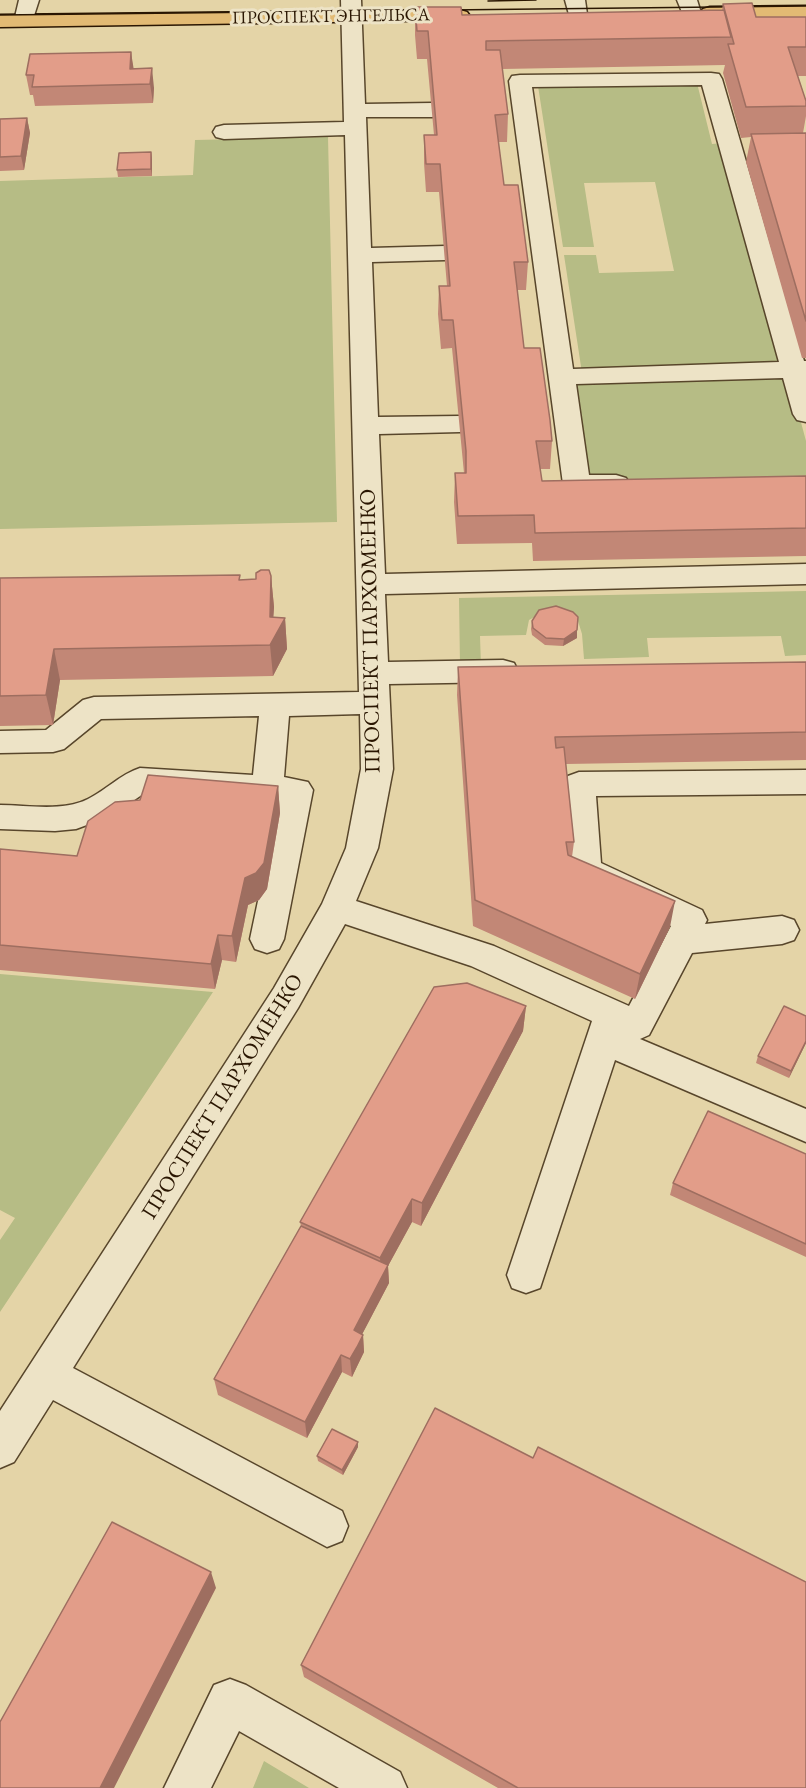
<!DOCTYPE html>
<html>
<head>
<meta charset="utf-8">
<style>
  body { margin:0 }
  canvas { display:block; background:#e4d4a7 }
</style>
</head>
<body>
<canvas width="806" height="1788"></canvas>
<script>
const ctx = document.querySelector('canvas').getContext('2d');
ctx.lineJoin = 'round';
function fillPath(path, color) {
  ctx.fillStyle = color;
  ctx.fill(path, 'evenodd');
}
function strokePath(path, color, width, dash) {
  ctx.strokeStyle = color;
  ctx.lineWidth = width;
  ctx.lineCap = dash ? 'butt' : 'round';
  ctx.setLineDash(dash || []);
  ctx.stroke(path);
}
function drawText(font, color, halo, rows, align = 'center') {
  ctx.font = font + ' "EB Garamond",serif';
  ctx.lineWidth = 6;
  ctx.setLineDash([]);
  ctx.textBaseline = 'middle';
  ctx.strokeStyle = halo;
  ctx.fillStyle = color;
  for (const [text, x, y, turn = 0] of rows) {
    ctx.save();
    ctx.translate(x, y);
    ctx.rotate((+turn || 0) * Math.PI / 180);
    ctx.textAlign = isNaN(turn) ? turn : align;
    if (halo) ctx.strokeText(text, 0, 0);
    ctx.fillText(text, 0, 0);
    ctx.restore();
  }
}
const green = new Path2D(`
  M 697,83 L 712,144 L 723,143 L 786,364 L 582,373 L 564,255 L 596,255 L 599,273 L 674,271 L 655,182 L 584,183 L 594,247 L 563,247 L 538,86 Z
  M 328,137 L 337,522 L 0,529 L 0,181 L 193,175 L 195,140 Z
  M 788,374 L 806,441 L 806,476 L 582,480 L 569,382 Z
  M 806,591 L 806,655 L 785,656 L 781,636 L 647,638 L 649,657 L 584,659 L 582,634 L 578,621 L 567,613 L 545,611 L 529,620 L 526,635 L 480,636 L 481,666 L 460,666 L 459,598 Z
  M 0,974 L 213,992 L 0,1312 L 0,1240 L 15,1218 L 0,1210 Z
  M 264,1761 L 309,1788 L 253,1788 Z`);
const minor = new Path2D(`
  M 19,0 L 39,0 L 31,25 L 17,25 L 14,21 Z
  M 341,0 L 361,0 L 365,104 L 432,103 L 440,105 L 443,110 L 440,115 L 432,117 L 366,117 L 371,248 L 445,246 L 453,248 L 457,253 L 453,258 L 445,260 L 372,262 L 378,417 L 460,416 L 469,418 L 473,424 L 469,430 L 460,432 L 379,434 L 385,574 L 806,564 L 806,584 L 385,594 L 388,662 L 503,660 L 514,663 L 518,671 L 514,679 L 503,682 L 389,684 L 393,769 L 378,848 L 356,901 L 494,946 L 629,1006 L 671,926 L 573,879 L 569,870 L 563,784 L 568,776 L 579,772 L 806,770 L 806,794 L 596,796 L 601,863 L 702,910 L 707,920 L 705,924 L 782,916 L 794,920 L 799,930 L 794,940 L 782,944 L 692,953 L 649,1035 L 640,1039 L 806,1109 L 806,1142 L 615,1060 L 540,1288 L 526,1293 L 512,1288 L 507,1275 L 592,1021 L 471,966 L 345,924 L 298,1008 L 73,1368 L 342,1511 L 348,1526 L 342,1541 L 327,1547 L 53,1400 L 14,1462 L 0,1468 L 0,1411 L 274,988 L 322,904 L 346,848 L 361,769 L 360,714 L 289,716 L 284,777 L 308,782 L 313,790 L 284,939 L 279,949 L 267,953 L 255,949 L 250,939 L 279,801 L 146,792 L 111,816 L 76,829 L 55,831 L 0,829 L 0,805 C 28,805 62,812 88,799 C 106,790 121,774 140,768 L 253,775 L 259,716 L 101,719 L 64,749 L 53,752 L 0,753 L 0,731 L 46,730 L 83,700 L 94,697 L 359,692 L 345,135 L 224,139 L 216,137 L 213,132 L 216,127 L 224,125 L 344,122 Z
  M 565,0 L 585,0 L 587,14 L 584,18 L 570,18 Z
  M 677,0 L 697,0 L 701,13 L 698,17 L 684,17 Z
  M 711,73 L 719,74 L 722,79 L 804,361 L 806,361 L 806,422 L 797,420 L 793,414 L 783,378 L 576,384 L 589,475 L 616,475 L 626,478 L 630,484 L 626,490 C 608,495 585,495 567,490 L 563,484 L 509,81 L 512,76 L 520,75 ZM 702,85 L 779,362 L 573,369 L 532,87 Z
  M 230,1679 L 246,1685 L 400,1772 L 407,1788 L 339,1788 L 239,1731 L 211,1788 L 164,1788 L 214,1685 Z`);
const major = new Path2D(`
  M 806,6 L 806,18 L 710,19 L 703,17 L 700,13 L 703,9 L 710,7 Z
  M 460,10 L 467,12 L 470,16 L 467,20 L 0,27 L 0,15 Z`);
const tram = new Path2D(`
  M 488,1 L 536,0
  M 0,15 L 806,6`);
const wall = new Path2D(`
  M 723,4 L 756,17 L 806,17 L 806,76 L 798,76 L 806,101 L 806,116 L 803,133 L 806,133 L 806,358 L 802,358 L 746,162 L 751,137 L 741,138 L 723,73 L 725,65 L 502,69 L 508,114 L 507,142 L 498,142 L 504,185 L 528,262 L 526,290 L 517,290 L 524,348 L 552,441 L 550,469 L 540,469 L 542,481 L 806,476 L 806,556 L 533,561 L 532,543 L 457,544 L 454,502 L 455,473 L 464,473 L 452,348 L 441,349 L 438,314 L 439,286 L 447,286 L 439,192 L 426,192 L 424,163 L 424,135 L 434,135 L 427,59 L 417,59 L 415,35 L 415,7 L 462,15 L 722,10 Z
  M 131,52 L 133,69 L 154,88 L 153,103 L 35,106 L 33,95 L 30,95 L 26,75 Z
  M 27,118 L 30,133 L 24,170 L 0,171 L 0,119 Z
  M 151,152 L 152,160 L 152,176 L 118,177 L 117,170 Z
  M 271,576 L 274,607 L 273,617 L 285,618 L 287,649 L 273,676 L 60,680 L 53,725 L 0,726 L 0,578 L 240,580 L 256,579 Z
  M 532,621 L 577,630 L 577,638 L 563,646 L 545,645 L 532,635 L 531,629 Z
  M 806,662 L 806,760 L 566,764 L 574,842 L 572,857 L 670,927 L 635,999 L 473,926 L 457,695 L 458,667 Z
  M 278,786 L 280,813 L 267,889 L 259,900 L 248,905 L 236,962 L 222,960 L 215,989 L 0,970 L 0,849 L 77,856 Z
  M 526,1006 L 523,1031 L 421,1226 L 412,1222 L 388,1266 L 389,1283 L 362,1334 L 363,1335 L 364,1352 L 358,1364 L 352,1377 L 342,1372 L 307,1438 L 218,1395 L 214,1379 L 301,1226 L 300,1222 Z
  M 806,1043 L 789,1078 L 756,1063 L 758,1056 Z
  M 806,1154 L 806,1257 L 670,1195 L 673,1183 Z
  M 358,1447 L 343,1475 L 318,1461 L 317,1456 Z
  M 533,1458 L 806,1788 L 498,1788 L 304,1677 L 301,1665 Z`);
const shadedWall = new Path2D(`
  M 131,52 L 134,71 L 130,69 Z
  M 152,68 L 154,88 L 153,103 L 150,84 Z
  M 27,118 L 30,133 L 24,170 L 21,156 Z
  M 151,152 L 152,160 L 152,176 L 151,169 Z
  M 271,576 L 274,607 L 272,641 L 285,618 L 287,649 L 273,676 L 270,645 L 270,617 Z
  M 577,630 L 577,638 L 563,646 L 564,639 Z
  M 54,649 L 60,680 L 53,725 L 46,695 Z
  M 278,786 L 280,813 L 267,889 L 259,900 L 248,905 L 236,962 L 232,936 L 245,878 Z
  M 675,901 L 670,927 L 635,999 L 640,974 Z
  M 218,935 L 222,960 L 215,989 L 211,964 Z
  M 526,1006 L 523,1031 L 421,1226 L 422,1203 Z
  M 806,1041 L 806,1043 L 789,1078 L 791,1071 Z
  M 412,1199 L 412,1222 L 388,1266 L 389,1283 L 355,1348 L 354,1330 L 381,1279 L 380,1258 Z
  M 363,1335 L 364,1352 L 352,1377 L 350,1359 Z
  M 341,1355 L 342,1372 L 307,1438 L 305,1422 Z
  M 358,1442 L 358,1447 L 343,1475 L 342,1470 Z
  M 211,1572 L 216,1588 L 114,1788 L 100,1788 Z`);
const building = new Path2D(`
  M 752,3 L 756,17 L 806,17 L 806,47 L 788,47 L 806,101 L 806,106 L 746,107 L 728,44 L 734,44 L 723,4 Z
  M 415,7 L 461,7 L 462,15 L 724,10 L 731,37 L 486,41 L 486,50 L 500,50 L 508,114 L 495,115 L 504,185 L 518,185 L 528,262 L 514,262 L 524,348 L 540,348 L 550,420 L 552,441 L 536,441 L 542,481 L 806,476 L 806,528 L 535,533 L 534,515 L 458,516 L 455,473 L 466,473 L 466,451 L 453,320 L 442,320 L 439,286 L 450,286 L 440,164 L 426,164 L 424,135 L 437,135 L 428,31 L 417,31 Z
  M 131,52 L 130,69 L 152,68 L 150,84 L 32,87 L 34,75 L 26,75 L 30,54 Z
  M 27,118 L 21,156 L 0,157 L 0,119 Z
  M 806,133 L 806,321 L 751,134 Z
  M 151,152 L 151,169 L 117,170 L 119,153 Z
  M 261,570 L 269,570 L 271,576 L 270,617 L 285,618 L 270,645 L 54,649 L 46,695 L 0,696 L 0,578 L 240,575 L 239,580 L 256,579 L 256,573 Z
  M 556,606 L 573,612 L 578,617 L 577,630 L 564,639 L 546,638 L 533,628 L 532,621 L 539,610 Z
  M 806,662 L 806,732 L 555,737 L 556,748 L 564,747 L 574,842 L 566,842 L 568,855 L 675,901 L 640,974 L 475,900 L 458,667 Z
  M 148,775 L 278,786 L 264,863 L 256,873 L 245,878 L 232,936 L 218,935 L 211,964 L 0,945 L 0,849 L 77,856 L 88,821 L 115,802 L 140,800 Z
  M 467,983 L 526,1006 L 422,1203 L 412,1199 L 380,1258 L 300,1222 L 434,987 Z
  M 784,1006 L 806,1016 L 806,1041 L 791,1071 L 758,1056 Z
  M 708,1111 L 806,1154 L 806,1244 L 673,1183 Z
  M 301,1226 L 388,1265 L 354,1330 L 363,1335 L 357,1347 L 350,1359 L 341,1355 L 305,1422 L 214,1379 Z
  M 435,1408 L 533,1458 L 538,1447 L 806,1582 L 806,1788 L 518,1788 L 301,1665 Z
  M 332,1429 L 358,1442 L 342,1470 L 317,1456 Z
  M 112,1522 L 211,1572 L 100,1788 L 0,1788 L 0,1722 Z`);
const farStreetnames = [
  ["ПРОСПЕКТ ЭНГЕЛЬСА",331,17,-1]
];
const streetNames = [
  ["ПРОСПЕКТ ПАРХОМЕНКО",371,631,-91],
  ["ПРОСПЕКТ ПАРХОМЕНКО",223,1097,-58]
];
fillPath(green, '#b6bc85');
strokePath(minor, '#58462b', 3);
strokePath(major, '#2a1602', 3);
fillPath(minor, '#ede3c6');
fillPath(major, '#e2ba74');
strokePath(tram, '#2a1602', 1.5);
fillPath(wall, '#c28776');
fillPath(shadedWall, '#9e6e60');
fillPath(building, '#e29d89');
strokePath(building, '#9e6e60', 1.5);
drawText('18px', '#2a1602', '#ede3c6', farStreetnames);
drawText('22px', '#2a1602', '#ede3c6', streetNames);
</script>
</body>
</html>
